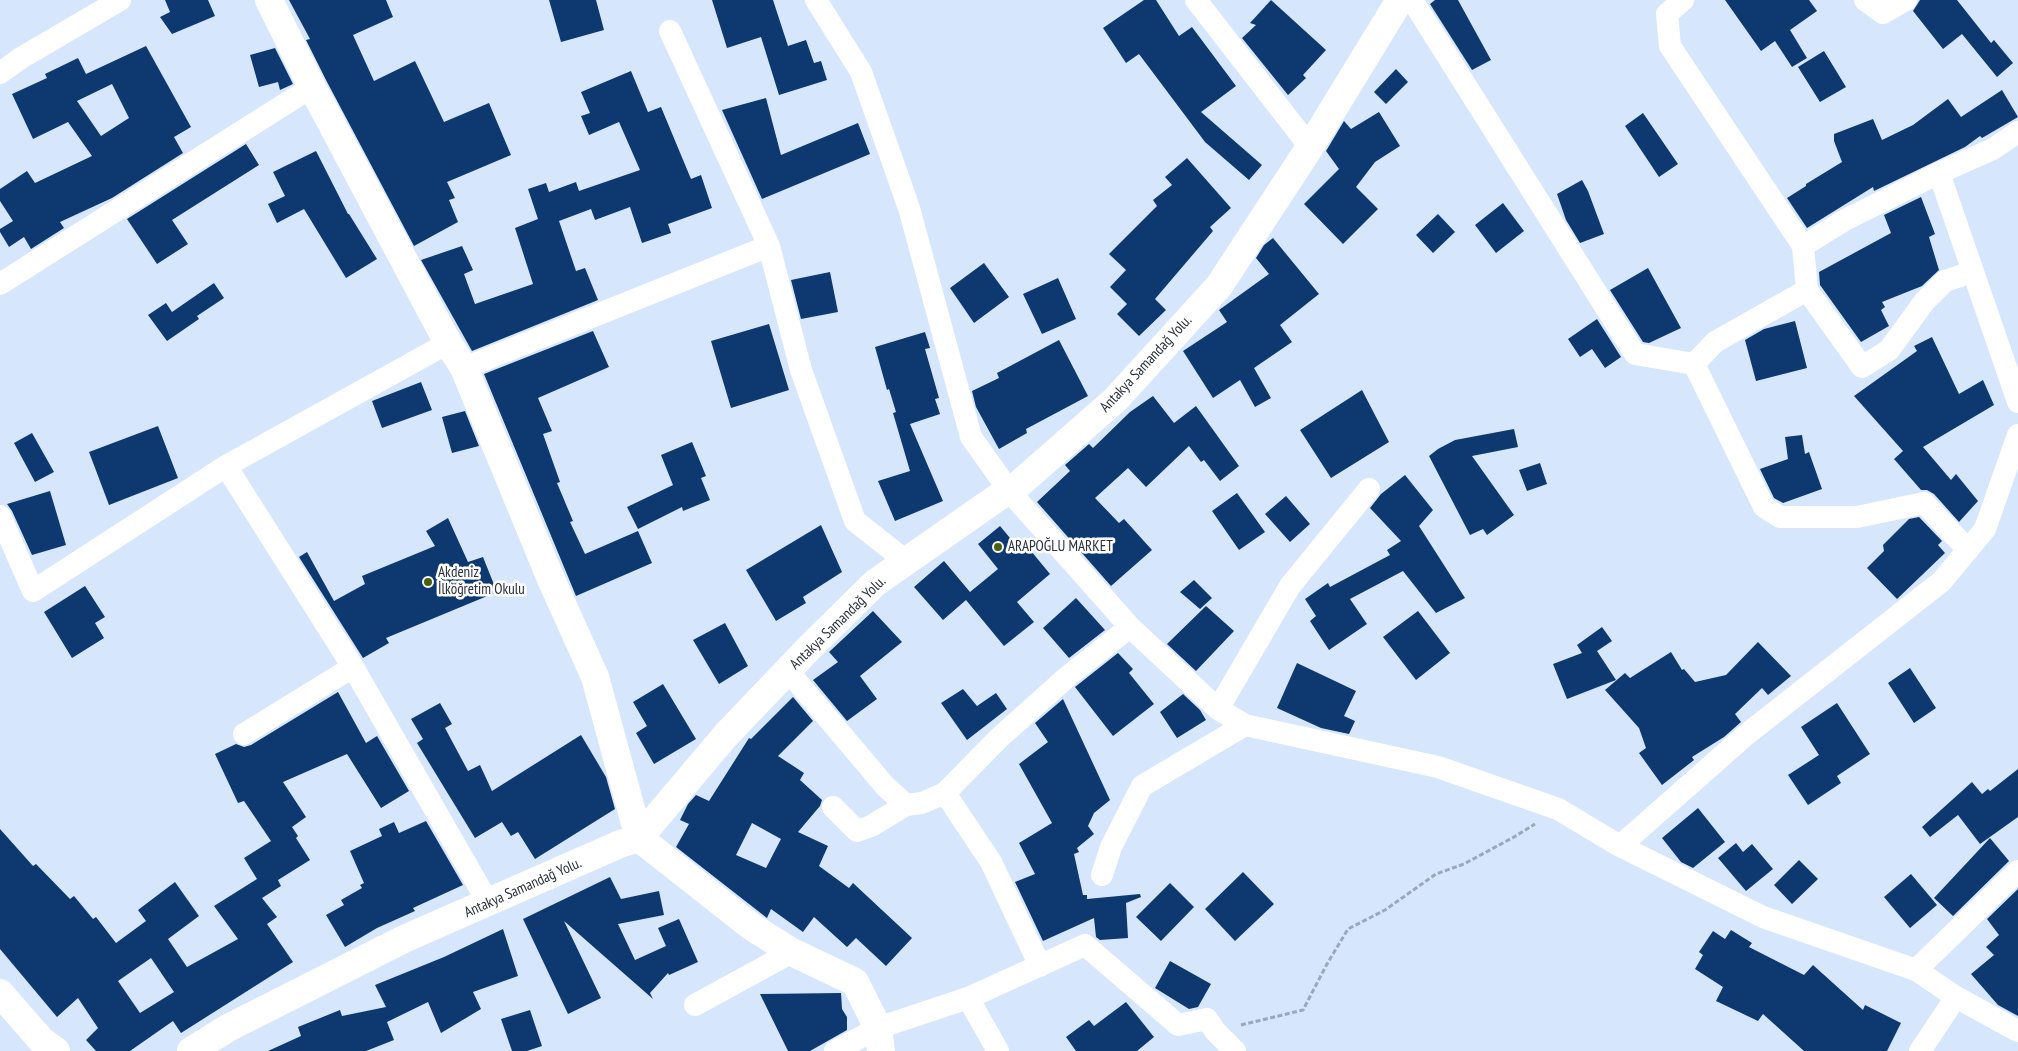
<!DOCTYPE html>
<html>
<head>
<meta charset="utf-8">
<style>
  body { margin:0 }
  canvas { display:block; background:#d6e6fc }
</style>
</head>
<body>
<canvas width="2018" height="1051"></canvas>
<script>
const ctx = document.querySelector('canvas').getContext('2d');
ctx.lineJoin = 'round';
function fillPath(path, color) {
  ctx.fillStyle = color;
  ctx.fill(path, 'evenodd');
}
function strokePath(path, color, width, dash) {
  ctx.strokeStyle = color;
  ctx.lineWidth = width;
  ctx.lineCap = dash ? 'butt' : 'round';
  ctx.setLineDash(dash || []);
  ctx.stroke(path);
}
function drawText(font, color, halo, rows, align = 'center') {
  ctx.font = font + ' "PT Sans Narrow",sans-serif';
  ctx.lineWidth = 5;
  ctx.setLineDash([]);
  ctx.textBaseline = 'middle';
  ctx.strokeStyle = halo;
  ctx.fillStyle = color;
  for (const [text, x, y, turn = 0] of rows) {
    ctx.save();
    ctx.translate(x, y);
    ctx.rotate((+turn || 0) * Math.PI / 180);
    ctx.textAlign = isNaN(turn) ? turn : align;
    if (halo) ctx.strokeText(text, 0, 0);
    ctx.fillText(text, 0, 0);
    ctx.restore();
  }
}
const building = new Path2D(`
  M 165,0 L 208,0 L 215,16 L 172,34 L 160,17 L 170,12 Z
  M 289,0 L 386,0 L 393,17 L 353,35 L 374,81 L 415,61 L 444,122 L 489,103 L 511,155 L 447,182 L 455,198 L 449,200 L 458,222 L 414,246 L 326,80 L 306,40 L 310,39 Z
  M 549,0 L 596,0 L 604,30 L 561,42 Z
  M 712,0 L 773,0 L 788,46 L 806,40 L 814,63 L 821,61 L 827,80 L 779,95 L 761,37 L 727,48 Z
  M 1144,0 L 1156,0 L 1179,36 L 1192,27 L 1236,86 L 1201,112 L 1262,165 L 1249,180 L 1205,142 L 1139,54 L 1126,63 L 1103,28 Z
  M 1271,0 L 1326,50 L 1303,75 L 1306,78 L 1288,95 L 1242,38 L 1256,25 L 1250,23 Z
  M 1435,0 L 1458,0 L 1491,60 L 1472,70 L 1430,4 Z
  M 1725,0 L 1809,0 L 1817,11 L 1790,30 L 1807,58 L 1792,67 L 1775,41 L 1761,51 Z
  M 1920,0 L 1957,0 L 1991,43 L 1994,40 L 2013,63 L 1997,77 L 1962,34 L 1943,49 L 1913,11 Z
  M 146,46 L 191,127 L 174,137 L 183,153 L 112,198 L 60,222 L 64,228 L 31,249 L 24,237 L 9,247 L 0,232 L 0,229 L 13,221 L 0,201 L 0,189 L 27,171 L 35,183 L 92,156 L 68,122 L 33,139 L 12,94 L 47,78 L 45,74 L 78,58 L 86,74 ZM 112,84 L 129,118 L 101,136 L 77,101 Z
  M 275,48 L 293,84 L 280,90 L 278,82 L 259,87 L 250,55 Z
  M 1824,51 L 1846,87 L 1820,102 L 1798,67 Z
  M 1396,69 L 1408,82 L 1386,104 L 1374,92 Z
  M 631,71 L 648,112 L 661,107 L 691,179 L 701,175 L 712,208 L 668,224 L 671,233 L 642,243 L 630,207 L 595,220 L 591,209 L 559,221 L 576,271 L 585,268 L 598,300 L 472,351 L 421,260 L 462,246 L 473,270 L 464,274 L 475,304 L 533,284 L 515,228 L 538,219 L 528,189 L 546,183 L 549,192 L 576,182 L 579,191 L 640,170 L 619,122 L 589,135 L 581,116 L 590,113 L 581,92 Z
  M 2002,90 L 2018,117 L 1982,138 L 1980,136 L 1965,147 L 1874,191 L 1873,187 L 1807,228 L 1787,198 L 1806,186 L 1806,184 L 1842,162 L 1834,141 L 1834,134 L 1873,119 L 1882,140 L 1913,125 L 1948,99 L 1961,117 Z
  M 766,98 L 781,155 L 858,123 L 870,154 L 762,199 L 722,110 Z
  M 1379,112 L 1400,146 L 1375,162 L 1356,187 L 1378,209 L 1343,244 L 1304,204 L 1339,169 L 1326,151 L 1344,121 L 1351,129 Z
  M 1643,113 L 1678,164 L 1659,177 L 1625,126 Z
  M 246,144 L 259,165 L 172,220 L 188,244 L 157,264 L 127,219 Z
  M 316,151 L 348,214 L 349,214 L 377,259 L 346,278 L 304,209 L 277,223 L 268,204 L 285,196 L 273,172 Z
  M 1187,158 L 1231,208 L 1210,227 L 1213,231 L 1155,299 L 1166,310 L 1139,336 L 1117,314 L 1127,304 L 1110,287 L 1126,270 L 1109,254 L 1157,206 L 1153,200 L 1172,185 L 1165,177 Z
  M 1582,180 L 1588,191 L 1604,234 L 1580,243 L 1566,220 L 1557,194 Z
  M 1921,197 L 1935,234 L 1929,237 L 1939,270 L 1922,286 L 1882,302 L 1885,307 L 1881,310 L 1889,326 L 1861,342 L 1820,285 L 1819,272 L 1891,233 L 1884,215 Z
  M 1503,203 L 1524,231 L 1496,253 L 1475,225 Z
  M 1438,214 L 1455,232 L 1433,253 L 1416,235 Z
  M 1273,238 L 1319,294 L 1280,325 L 1292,342 L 1254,368 L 1271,398 L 1255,407 L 1240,380 L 1213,398 L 1183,351 L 1227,322 L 1219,310 L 1269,274 L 1256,258 L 1264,245 Z
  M 984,263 L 1009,297 L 974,323 L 950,288 Z
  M 1648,268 L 1681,328 L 1649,343 L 1643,342 L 1610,290 Z
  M 830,272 L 838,312 L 801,319 L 791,280 Z
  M 1058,278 L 1076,319 L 1042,334 L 1023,294 Z
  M 214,283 L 224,298 L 197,316 L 199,319 L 167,341 L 148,315 L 166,303 L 172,312 Z
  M 1597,319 L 1621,357 L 1605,368 L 1592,349 L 1580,357 L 1568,339 Z
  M 1795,321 L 1807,368 L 1756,381 L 1745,340 L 1764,329 Z
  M 769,324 L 789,390 L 731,408 L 711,341 Z
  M 593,331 L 609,367 L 538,398 L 552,431 L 543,434 L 560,482 L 557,483 L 573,521 L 570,522 L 585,554 L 638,531 L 652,563 L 576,596 L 484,374 Z
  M 925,332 L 930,348 L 925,349 L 939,398 L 935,399 L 940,414 L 910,424 L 943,501 L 895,521 L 878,481 L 910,471 L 893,413 L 896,412 L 889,389 L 887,390 L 875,347 Z
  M 1932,337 L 1959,394 L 1983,380 L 1994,405 L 1923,447 L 1951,480 L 1956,474 L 1978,501 L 1959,522 L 1934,494 L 1927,490 L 1921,490 L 1894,459 L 1903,451 L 1854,396 L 1917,351 L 1914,346 Z
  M 1059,340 L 1088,396 L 1026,429 L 1027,433 L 999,449 L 976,407 L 972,391 L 999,378 L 997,373 Z
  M 421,382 L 432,410 L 382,428 L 372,401 Z
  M 1362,390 L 1389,442 L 1331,478 L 1300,430 Z
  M 1153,396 L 1174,423 L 1196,406 L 1239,466 L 1220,481 L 1204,460 L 1201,462 L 1189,446 L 1146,487 L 1128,468 L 1095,498 L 1119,523 L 1124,519 L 1152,550 L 1111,586 L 1037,502 L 1070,471 L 1065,465 L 1089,444 L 1093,448 L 1130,412 Z
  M 465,411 L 479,446 L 452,453 L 442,417 Z
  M 158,426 L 178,478 L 109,505 L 89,452 Z
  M 1514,429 L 1518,447 L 1472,456 L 1514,515 L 1487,535 L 1483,529 L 1470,535 L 1429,456 L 1438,449 L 1455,440 Z
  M 32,433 L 54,472 L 35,482 L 14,443 Z
  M 1802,435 L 1805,454 L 1809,452 L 1822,489 L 1783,503 L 1774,498 L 1760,469 L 1788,459 L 1785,437 Z
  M 692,442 L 706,476 L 701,478 L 710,500 L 683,511 L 682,507 L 638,529 L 627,507 L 673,485 L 661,455 Z
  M 1540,463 L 1547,484 L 1527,491 L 1519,470 Z
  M 1405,475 L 1433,510 L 1419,526 L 1465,598 L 1436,613 L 1403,571 L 1350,599 L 1367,624 L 1329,650 L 1310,621 L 1316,616 L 1305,599 L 1328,583 L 1330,587 L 1390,555 L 1387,550 L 1401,541 L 1370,508 L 1381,494 Z
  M 50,491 L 66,545 L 32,555 L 12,511 L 7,504 Z
  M 1237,493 L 1265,532 L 1239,550 L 1212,511 Z
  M 1286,496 L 1310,524 L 1290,542 L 1265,514 Z
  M 1919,517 L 1942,541 L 1938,545 L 1945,553 L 1897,599 L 1867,568 L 1884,551 L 1883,545 L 1909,519 Z
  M 448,518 L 468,562 L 483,557 L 497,592 L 386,638 L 389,643 L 363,658 L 299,557 L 307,552 L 334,601 L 365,584 L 362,576 L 435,546 L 426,531 Z
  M 821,525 L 842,572 L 803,597 L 806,603 L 776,621 L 746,570 Z
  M 1000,526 L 1020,550 L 1026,545 L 1050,574 L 1017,602 L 1034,622 L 1004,646 L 966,600 L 943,620 L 914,587 L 944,561 L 970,592 L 998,569 L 978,544 Z
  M 1194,580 L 1212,598 L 1200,609 L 1180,592 Z
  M 85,586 L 105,617 L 95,623 L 104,638 L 72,658 L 44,612 Z
  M 1076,598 L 1105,630 L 1069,658 L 1043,628 Z
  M 1206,606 L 1234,631 L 1196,671 L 1167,644 Z
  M 873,611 L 902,642 L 860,676 L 877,699 L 847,721 L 813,680 L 838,662 L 829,652 Z
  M 1418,611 L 1450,653 L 1416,680 L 1383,637 Z
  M 725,623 L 748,666 L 719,684 L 693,640 Z
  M 1602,627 L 1612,641 L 1597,651 L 1616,680 L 1567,699 L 1553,664 L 1582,653 L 1577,645 Z
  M 1758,642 L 1791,676 L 1768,695 L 1762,688 L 1735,714 L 1741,722 L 1724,737 L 1692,757 L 1694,760 L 1662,785 L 1639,753 L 1646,748 L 1639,728 L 1605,690 L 1625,673 L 1630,678 L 1671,652 L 1682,670 L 1684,669 L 1695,682 L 1726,675 Z
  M 1118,653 L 1133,669 L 1129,673 L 1154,704 L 1113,736 L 1075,687 Z
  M 1297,663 L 1356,691 L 1344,716 L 1355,721 L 1349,734 L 1321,728 L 1277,708 Z
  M 1910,668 L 1936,708 L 1914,723 L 1888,683 Z
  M 663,684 L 696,739 L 654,764 L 636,733 L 647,726 L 633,702 Z
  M 963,689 L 977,706 L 996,693 L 1007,709 L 967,740 L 941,703 Z
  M 338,692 L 366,743 L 377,736 L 409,791 L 381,808 L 347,754 L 283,782 L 306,817 L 292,827 L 298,836 L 296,838 L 310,860 L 278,880 L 281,886 L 262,898 L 277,917 L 267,924 L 293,962 L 181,1033 L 173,1021 L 130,1051 L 96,1051 L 86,1040 L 98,1028 L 78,998 L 57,1017 L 0,949 L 0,829 L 33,866 L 36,864 L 70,899 L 74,896 L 93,919 L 96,917 L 116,943 L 146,921 L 138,910 L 175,882 L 199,916 L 168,939 L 187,967 L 238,939 L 214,906 L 257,879 L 244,858 L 271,841 L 244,801 L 238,803 L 215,754 L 236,744 L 244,747 L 251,745 ZM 151,958 L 174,992 L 140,1013 L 118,981 Z
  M 1183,694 L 1200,710 L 1206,720 L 1177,738 L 1160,712 Z
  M 793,697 L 813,721 L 778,756 L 804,773 L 800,780 L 822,800 L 820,806 L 798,832 L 828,846 L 819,866 L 849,888 L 853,883 L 912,938 L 886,966 L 856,938 L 847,947 L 814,917 L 803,932 L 771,909 L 767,918 L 676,847 L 689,824 L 680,820 L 688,804 L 696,795 L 709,801 L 749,738 L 751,739 ZM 752,823 L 781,839 L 766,868 L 736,855 Z
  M 1063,699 L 1110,800 L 1094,813 L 1088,826 L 1094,834 L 1077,848 L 1079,852 L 1074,854 L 1083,895 L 1087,895 L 1087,899 L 1140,894 L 1141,897 L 1126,903 L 1128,938 L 1100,940 L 1096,937 L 1094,918 L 1043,941 L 1015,882 L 1035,874 L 1019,843 L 1052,823 L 1019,764 L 1048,742 L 1035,723 Z
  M 440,703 L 452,724 L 445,728 L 468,771 L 480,765 L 492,791 L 581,735 L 606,777 L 615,809 L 535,859 L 518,832 L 511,836 L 502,822 L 475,838 L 417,743 L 423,739 L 411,719 Z
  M 1837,703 L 1870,754 L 1837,776 L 1841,783 L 1808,805 L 1788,775 L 1819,755 L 1801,727 Z
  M 2018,769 L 2018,817 L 1980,844 L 1958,815 L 1930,837 L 1922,827 L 1972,782 L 1982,794 L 1988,789 L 1990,791 Z
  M 1698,808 L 1725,842 L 1693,868 L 1681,862 L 1662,838 Z
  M 426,821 L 463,885 L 413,908 L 415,911 L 377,928 L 345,947 L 326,915 L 344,905 L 341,900 L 362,888 L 360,885 L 364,883 L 350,851 L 382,836 L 379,829 L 394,822 L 399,833 Z
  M 1990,838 L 2009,861 L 1953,916 L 1934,898 Z
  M 1736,843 L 1743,852 L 1752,844 L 1773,869 L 1746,891 L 1718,858 Z
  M 1799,860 L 1818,879 L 1792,904 L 1774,885 Z
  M 1243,872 L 1274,904 L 1235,941 L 1205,909 Z
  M 1911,874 L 1937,905 L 1910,928 L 1884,897 Z
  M 610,877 L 621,899 L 659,891 L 664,915 L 618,924 L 635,960 L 666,946 L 658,928 L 679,919 L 698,962 L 669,975 L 668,973 L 650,993 L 653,999 L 564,921 L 601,998 L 568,1014 L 523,919 Z
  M 1170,883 L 1194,907 L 1161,941 L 1136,917 Z
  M 2018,889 L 2018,1016 L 1998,1005 L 1971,974 L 1994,955 L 1986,947 L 1999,935 L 1987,919 Z
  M 503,929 L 518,976 L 473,992 L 481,1009 L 441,1033 L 428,1002 L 387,1022 L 394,1040 L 366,1051 L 268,1051 L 301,1036 L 298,1027 L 340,1010 L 342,1016 L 386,1007 L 375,985 L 444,957 Z
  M 1731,930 L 1752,943 L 1749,947 L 1804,975 L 1813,965 L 1863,1010 L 1865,1005 L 1901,1023 L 1887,1051 L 1804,1051 L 1763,1014 L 1758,1021 L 1716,1001 L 1723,987 L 1695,969 L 1703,955 L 1699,952 L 1713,931 L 1725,939 Z
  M 1170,961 L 1211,984 L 1198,1007 L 1189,1009 L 1155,988 Z
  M 841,993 L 842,1009 L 847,1017 L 847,1030 L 810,1051 L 788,1051 L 760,994 Z
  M 1126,1002 L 1154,1037 L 1137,1051 L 1076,1051 L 1066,1037 L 1089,1020 L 1094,1026 Z
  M 530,1010 L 542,1046 L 527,1051 L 512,1051 L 501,1019 Z`);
const path = new Path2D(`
  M 1241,1025 L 1303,1010 L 1327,964 L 1348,929 L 1385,910 L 1436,874 L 1464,864 L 1514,837 L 1535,824`);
const street = new Path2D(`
  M 816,0 L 861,72 L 909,208 L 971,437 L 1010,492 L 1130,627 L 1218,709 L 1245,725 L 1438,767 L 1558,809 L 1620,846 L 1763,917 L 1916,970 L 1956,997 L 2018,1031
  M 1196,0 L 1310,147
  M 1412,0 L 1635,354 L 1694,364 L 1764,507 L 1780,517 L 1857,517 L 1924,503 L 1968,550
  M 1683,0 L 1667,14 L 1670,46 L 1803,246
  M 1865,0 L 1883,13 L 1906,0
  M 670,31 L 769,246
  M 0,73 L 21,58 L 120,0
  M 2018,132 L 1993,149 L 1939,173 L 2018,402
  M 0,284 L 312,87
  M 1807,290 L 1862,367 L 1889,350 L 1924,302 L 1945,281 L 1972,272
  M 1694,364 L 1715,342 L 1807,290 L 1803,246 L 1845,220 L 1939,173
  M 464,368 L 769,246 L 801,370 L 855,521 L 906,561
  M 226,466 L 353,667 L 489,904
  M 0,516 L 33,591 L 226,466 L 448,343
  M 788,671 L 885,786 L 906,805
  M 1218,709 L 1290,586 L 1369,489
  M 244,734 L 353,667
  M 833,807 L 857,831 L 871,826 L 906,805 L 922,803 L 945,793
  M 1620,846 L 1747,734 L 1942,581 L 1985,529 L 2018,435
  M 1102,875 L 1111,847 L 1142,786 L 1245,725
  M 1040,966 L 991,862 L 945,793 L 998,739 L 1067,677 L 1130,627
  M 1916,970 L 2018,871
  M 968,998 L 998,1051
  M 695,1005 L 792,952
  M 835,1051 L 878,1028 L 968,998 L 1085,945 L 1178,1025 L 1207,1019 L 1215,1031 L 1235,1051
  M 1920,1051 L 1956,997`);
const secondary = new Path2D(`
  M 269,0 L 312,87 L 448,343 L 464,368 L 550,577 L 595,677 L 639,838 L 752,927 L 792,952 L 855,982 L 878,1028 L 881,1051
  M 0,993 L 41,1040 L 56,1051
  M 191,1051 L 228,1028 L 404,939 L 620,844 L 639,838 L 726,735 L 810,647 L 875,583 L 1004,493 L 1010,492 L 1115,400 L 1219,286 L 1310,147 L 1400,0`);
const markers = [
  [998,547,5,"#47600d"],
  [428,582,5,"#47600d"]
];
const streetNames = [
  ["Antakya Samandağ Yolu.",1146,364,-47],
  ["Antakya Samandağ Yolu.",838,623,-44],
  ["Antakya Samandağ Yolu.",523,888,-24]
];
const poiNames = [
  ["ARAPOĞLU MARKET",1008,547],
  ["Akdeniz",438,573],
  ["İlköğretim Okulu",438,590]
];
fillPath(building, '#0e3870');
strokePath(path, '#9ba8b9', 3, [5, 2.5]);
strokePath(street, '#fff', 22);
strokePath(secondary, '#fff', 28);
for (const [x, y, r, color] of markers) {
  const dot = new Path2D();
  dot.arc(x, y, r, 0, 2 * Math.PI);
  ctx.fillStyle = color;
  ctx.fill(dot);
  strokePath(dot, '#fff', 2);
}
drawText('15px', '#292f38', '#fff', streetNames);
drawText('15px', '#292f38', '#fff', poiNames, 'left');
</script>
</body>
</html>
